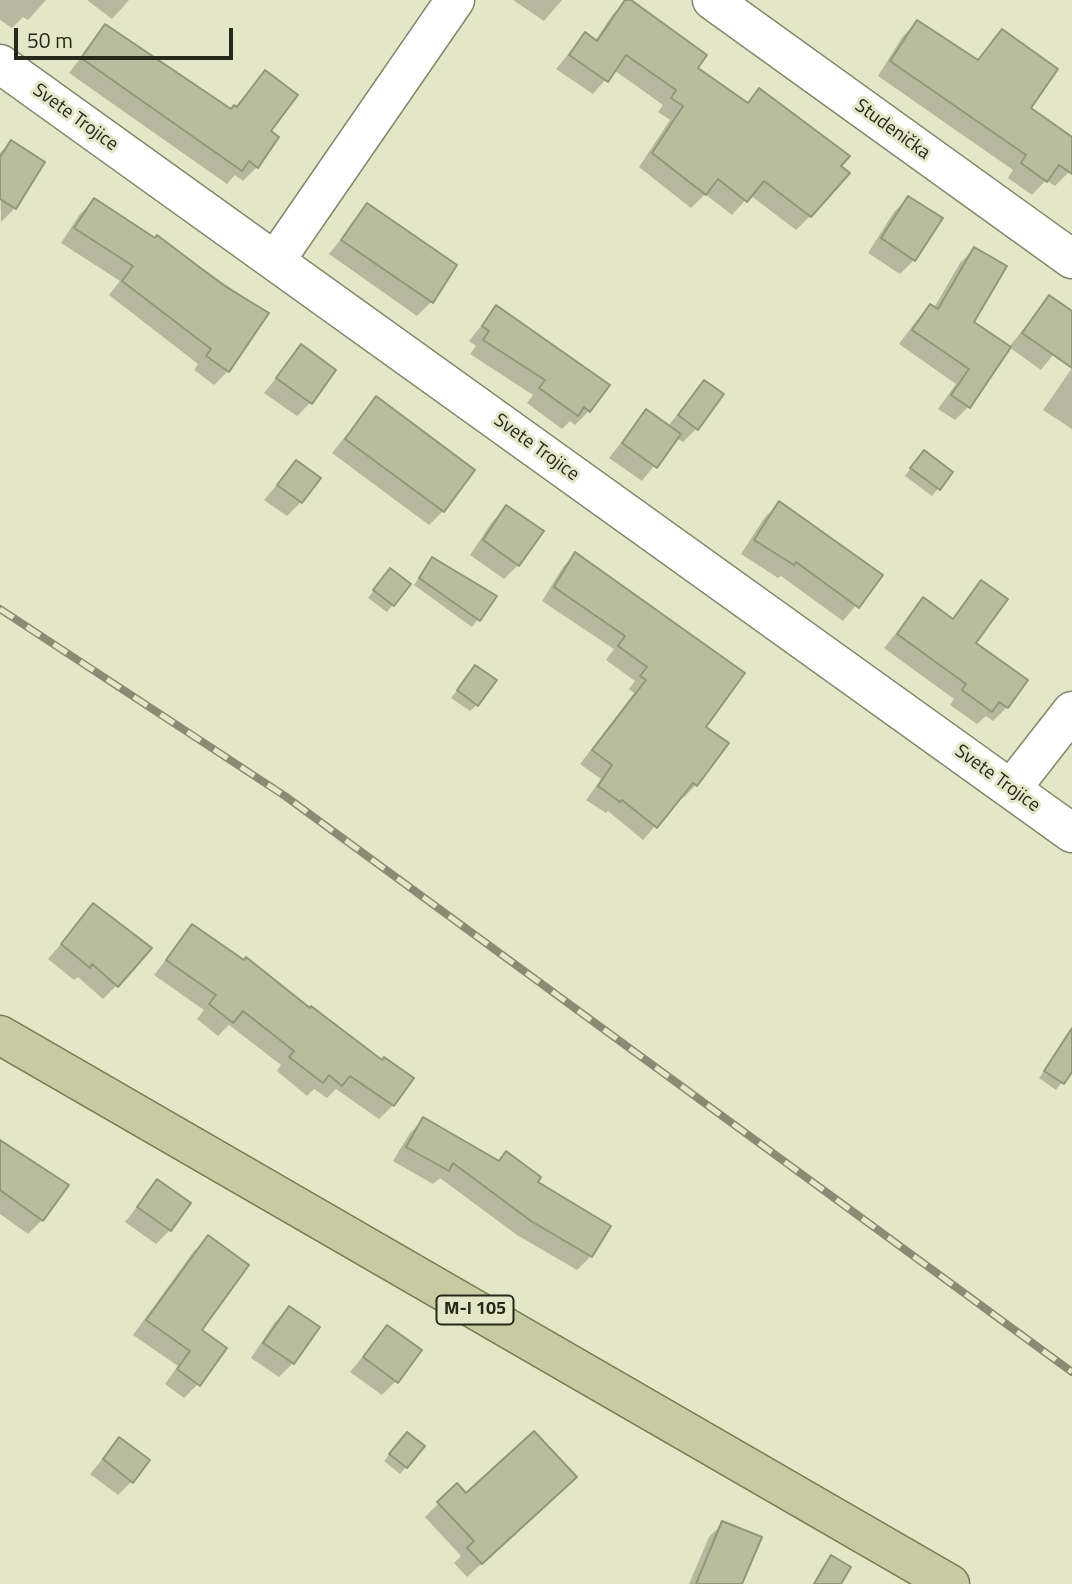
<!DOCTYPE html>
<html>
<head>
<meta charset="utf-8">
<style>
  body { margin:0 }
  #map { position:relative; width:1072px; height:1584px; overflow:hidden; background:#e3e7c7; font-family:"Titillium Web",sans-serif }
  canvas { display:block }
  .scale { position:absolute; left:14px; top:28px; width:219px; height:32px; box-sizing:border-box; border:4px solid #27281c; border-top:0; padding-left:9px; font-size:21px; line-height:24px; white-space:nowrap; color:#27281c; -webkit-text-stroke:5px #e3e7c7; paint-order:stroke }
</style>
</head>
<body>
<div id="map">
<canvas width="1072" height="1584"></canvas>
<div class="scale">50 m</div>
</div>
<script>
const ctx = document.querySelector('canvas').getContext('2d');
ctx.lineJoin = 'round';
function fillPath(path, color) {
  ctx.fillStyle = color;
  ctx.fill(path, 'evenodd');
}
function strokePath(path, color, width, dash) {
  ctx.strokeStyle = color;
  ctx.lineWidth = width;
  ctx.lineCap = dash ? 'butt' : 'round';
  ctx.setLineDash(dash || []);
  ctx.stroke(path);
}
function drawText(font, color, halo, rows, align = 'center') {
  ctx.font = font + ' "Titillium Web",sans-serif';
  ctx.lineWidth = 6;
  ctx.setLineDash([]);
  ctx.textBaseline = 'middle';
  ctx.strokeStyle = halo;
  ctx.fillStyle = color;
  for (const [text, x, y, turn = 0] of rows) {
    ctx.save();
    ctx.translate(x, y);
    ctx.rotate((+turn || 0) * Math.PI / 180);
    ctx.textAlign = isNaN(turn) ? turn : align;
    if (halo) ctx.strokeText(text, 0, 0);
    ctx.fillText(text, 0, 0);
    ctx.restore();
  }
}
const shadow = new Path2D(`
  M 0,0 L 46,0 L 28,20 L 23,17 L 12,28 L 0,20 Z
  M 87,0 L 129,0 L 112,19 Z
  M 513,0 L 562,0 L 544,21 Z
  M 628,0 L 696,69 L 746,104 L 760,90 L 847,157 L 810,216 L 796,230 L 750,195 L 732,215 L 705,194 L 691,208 L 639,167 L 670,120 L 658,112 L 663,105 L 614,70 L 593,94 L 556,69 L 585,34 L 595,41 L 613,14 Z
  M 917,22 L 976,61 L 1003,31 L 1028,108 L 1072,139 L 1072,169 L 1055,186 L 1046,180 L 1032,195 L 1008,178 L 1013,170 L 878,76 L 903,36 Z
  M 105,26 L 231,111 L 266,72 L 268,131 L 257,167 L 243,181 L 235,175 L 227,184 L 69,73 Z
  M 11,142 L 15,208 L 1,222 L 0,153 Z
  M 908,198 L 914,260 L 900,274 L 868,253 L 894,212 Z
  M 94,200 L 155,240 L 157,237 L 267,313 L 228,371 L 214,385 L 194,370 L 198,364 L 109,295 L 120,281 L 61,243 L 80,214 Z
  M 368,205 L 454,265 L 431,302 L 417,316 L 329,254 Z
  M 974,249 L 969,406 L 955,420 L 938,409 L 956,384 L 899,344 L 917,320 L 931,306 L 934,308 L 960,263 Z
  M 1049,297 L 1072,313 L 1072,331 L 1041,370 L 1009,347 Z
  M 496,307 L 589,411 L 575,425 L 570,421 L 562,429 L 527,403 L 533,395 L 470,354 L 476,346 L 469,341 Z
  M 301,347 L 311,402 L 297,416 L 264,393 Z
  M 1072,368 L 1072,429 L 1043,410 Z
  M 704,382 L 697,428 L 683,442 L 676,438 L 642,481 L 609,458 L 646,411 L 668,426 Z
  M 376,398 L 443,511 L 429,525 L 332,453 Z
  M 917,459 L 951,473 L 932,496 L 905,476 Z
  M 296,462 L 301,502 L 287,516 L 264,500 Z
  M 779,503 L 881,575 L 843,621 L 781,576 L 778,578 L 741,554 L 765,517 Z
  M 506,508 L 518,565 L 504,579 L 470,555 L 492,522 Z
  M 575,554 L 704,727 L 726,743 L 696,785 L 683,798 L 681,796 L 643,840 L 608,811 L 606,813 L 586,800 L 601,779 L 580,764 L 634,693 L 629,689 L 635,681 L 606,660 L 614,649 L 542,601 L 563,567 Z
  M 432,559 L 495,597 L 472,627 L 414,585 Z
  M 384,576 L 409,584 L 387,612 L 368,598 Z
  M 981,582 L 974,644 L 1007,707 L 993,721 L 986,716 L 977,724 L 950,705 L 954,699 L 884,648 L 923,600 L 951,620 Z
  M 475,667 L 477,705 L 470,711 L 451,698 Z
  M 94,906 L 117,985 L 103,999 L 78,977 L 74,980 L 48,959 Z
  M 192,926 L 393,1105 L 379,1119 L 336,1089 L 327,1098 L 314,1089 L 307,1096 L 277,1071 L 281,1065 L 229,1025 L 218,1036 L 197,1019 L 204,1010 L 154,975 Z
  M 1064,1044 L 1072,1049 L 1072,1068 L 1056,1090 L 1039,1078 Z
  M 424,1119 L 497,1162 L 506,1153 L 535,1182 L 591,1256 L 577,1270 L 517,1235 L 440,1178 L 433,1184 L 393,1161 L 410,1133 Z
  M 0,1142 L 42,1220 L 28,1234 L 0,1214 Z
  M 157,1181 L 170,1230 L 156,1244 L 125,1222 Z
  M 208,1238 L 198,1384 L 184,1398 L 165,1384 L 178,1366 L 133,1335 L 194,1251 Z
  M 289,1308 L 293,1363 L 279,1377 L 251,1358 L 275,1322 Z
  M 387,1327 L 396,1381 L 382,1395 L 350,1372 Z
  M 119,1439 L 132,1481 L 118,1495 L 90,1474 Z
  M 401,1440 L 406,1467 L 400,1474 L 384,1461 Z
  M 456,1486 L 466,1496 L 560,1491 L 467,1577 L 454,1563 L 461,1556 L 425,1517 Z
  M 723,1523 L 741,1584 L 689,1584 L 709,1537 Z
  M 831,1557 L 839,1584 L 813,1584 L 824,1564 Z`);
const building = new Path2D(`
  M 625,0 L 631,0 L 707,55 L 698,68 L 748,103 L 759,88 L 850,156 L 841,166 L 850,173 L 811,217 L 764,181 L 747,202 L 718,179 L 706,195 L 652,153 L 683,106 L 671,98 L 676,90 L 626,55 L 608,82 L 569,55 L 585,32 L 597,41 Z
  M 917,20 L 978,60 L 1002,29 L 1058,69 L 1031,108 L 1072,137 L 1072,174 L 1059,165 L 1047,182 L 1021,163 L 1026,155 L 890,61 Z
  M 105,24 L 231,109 L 234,105 L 237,107 L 265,70 L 298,95 L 271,131 L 279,137 L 258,168 L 249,161 L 242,171 L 81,58 Z
  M 11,140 L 45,162 L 16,209 L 0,199 L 0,157 Z
  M 908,196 L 943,218 L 915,261 L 881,238 Z
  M 94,198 L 155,238 L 157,235 L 223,285 L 269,313 L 229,372 L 206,356 L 211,349 L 122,281 L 133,266 L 74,228 Z
  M 367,203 L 457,265 L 433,303 L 341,240 Z
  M 974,247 L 1007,266 L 974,322 L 1011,347 L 970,408 L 951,395 L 969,369 L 912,330 L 930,304 L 938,309 Z
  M 1049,295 L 1072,311 L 1072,368 L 1022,333 Z
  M 496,305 L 610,385 L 590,412 L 584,407 L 578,416 L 539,388 L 545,380 L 483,340 L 489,331 L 482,326 Z
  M 301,344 L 336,370 L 312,404 L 276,378 Z
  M 704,380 L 724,394 L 698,430 L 678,415 Z
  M 376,396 L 475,470 L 444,512 L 345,439 Z
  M 646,409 L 681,434 L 657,468 L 622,443 Z
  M 924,450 L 953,472 L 940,490 L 910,468 Z
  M 296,460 L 321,478 L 302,503 L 277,485 Z
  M 779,501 L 883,575 L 859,608 L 796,562 L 794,565 L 754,540 Z
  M 506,505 L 544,531 L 519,566 L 483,540 Z
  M 575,552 L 745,673 L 706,727 L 729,743 L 697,786 L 693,783 L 657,828 L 622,800 L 620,802 L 598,786 L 612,765 L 592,750 L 646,680 L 640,676 L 647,667 L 618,646 L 625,636 L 554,587 Z
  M 432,557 L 497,596 L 480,621 L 419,578 Z
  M 390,568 L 411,584 L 394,606 L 373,590 Z
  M 981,580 L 1008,599 L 976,643 L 1028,680 L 1008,708 L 999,702 L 992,712 L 962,690 L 966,684 L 897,634 L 923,597 L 953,619 Z
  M 475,665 L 497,680 L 478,706 L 457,690 Z
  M 93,903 L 152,948 L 118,987 L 92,964 L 90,968 L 61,944 Z
  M 192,924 L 244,960 L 246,957 L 310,1008 L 311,1006 L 382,1060 L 384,1057 L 414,1078 L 394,1106 L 350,1076 L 342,1086 L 329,1075 L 323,1083 L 289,1057 L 294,1051 L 243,1011 L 233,1023 L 209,1004 L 216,995 L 166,960 Z
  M 1072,1028 L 1072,1072 L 1064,1084 L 1044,1071 Z
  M 423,1117 L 499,1161 L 506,1151 L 541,1177 L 538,1182 L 611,1226 L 592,1257 L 531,1221 L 453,1163 L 449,1171 L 406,1147 Z
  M 0,1140 L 69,1185 L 43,1221 L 0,1190 Z
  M 157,1179 L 191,1203 L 171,1231 L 137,1207 Z
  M 208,1235 L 249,1265 L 202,1330 L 227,1348 L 200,1386 L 177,1369 L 190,1351 L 146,1320 Z
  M 289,1306 L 320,1327 L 294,1364 L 263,1343 Z
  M 387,1325 L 422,1350 L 398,1383 L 363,1357 Z
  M 534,1431 L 577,1477 L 482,1564 L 467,1548 L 474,1541 L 437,1502 L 457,1483 L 466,1493 Z
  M 407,1432 L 425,1446 L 407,1468 L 389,1454 Z
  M 119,1437 L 150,1460 L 133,1483 L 103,1459 Z
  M 722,1521 L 762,1537 L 742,1584 L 696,1584 Z
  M 831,1555 L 851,1567 L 841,1584 L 814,1584 Z`);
const minor = new Path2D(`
  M 712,0 L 1072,259
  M 0,64 L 1072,833
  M 275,261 L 455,0
  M 1011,789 L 1072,711`);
const major = new Path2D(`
  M 0,1035 L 950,1584`);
const rail = new Path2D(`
  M 0,609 L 285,796 L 1072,1372`);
const shields = [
  [475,1310,77]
];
const shieldNames = [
  ["M-I 105",475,1310]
];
const streetNames = [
  ["Svete Trojice",75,118,36],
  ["Studenička",892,130,36],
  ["Svete Trojice",536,448,36],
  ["Svete Trojice",997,779,36]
];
fillPath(shadow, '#0003');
fillPath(building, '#b8bd9e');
strokePath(building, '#939779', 2);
strokePath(minor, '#838769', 41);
strokePath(major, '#777c4b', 41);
strokePath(minor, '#fff', 38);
strokePath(major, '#c7cba2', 38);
strokePath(rail, '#898b75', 8);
strokePath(rail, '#e3e7c7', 5, [16]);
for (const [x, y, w] of shields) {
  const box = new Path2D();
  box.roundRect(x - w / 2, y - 14.5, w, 29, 5);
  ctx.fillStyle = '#e3e7c7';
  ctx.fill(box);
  strokePath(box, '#27281c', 2);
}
drawText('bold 18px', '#27281c', null, shieldNames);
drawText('19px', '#27281c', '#e3e7c7', streetNames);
</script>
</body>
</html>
